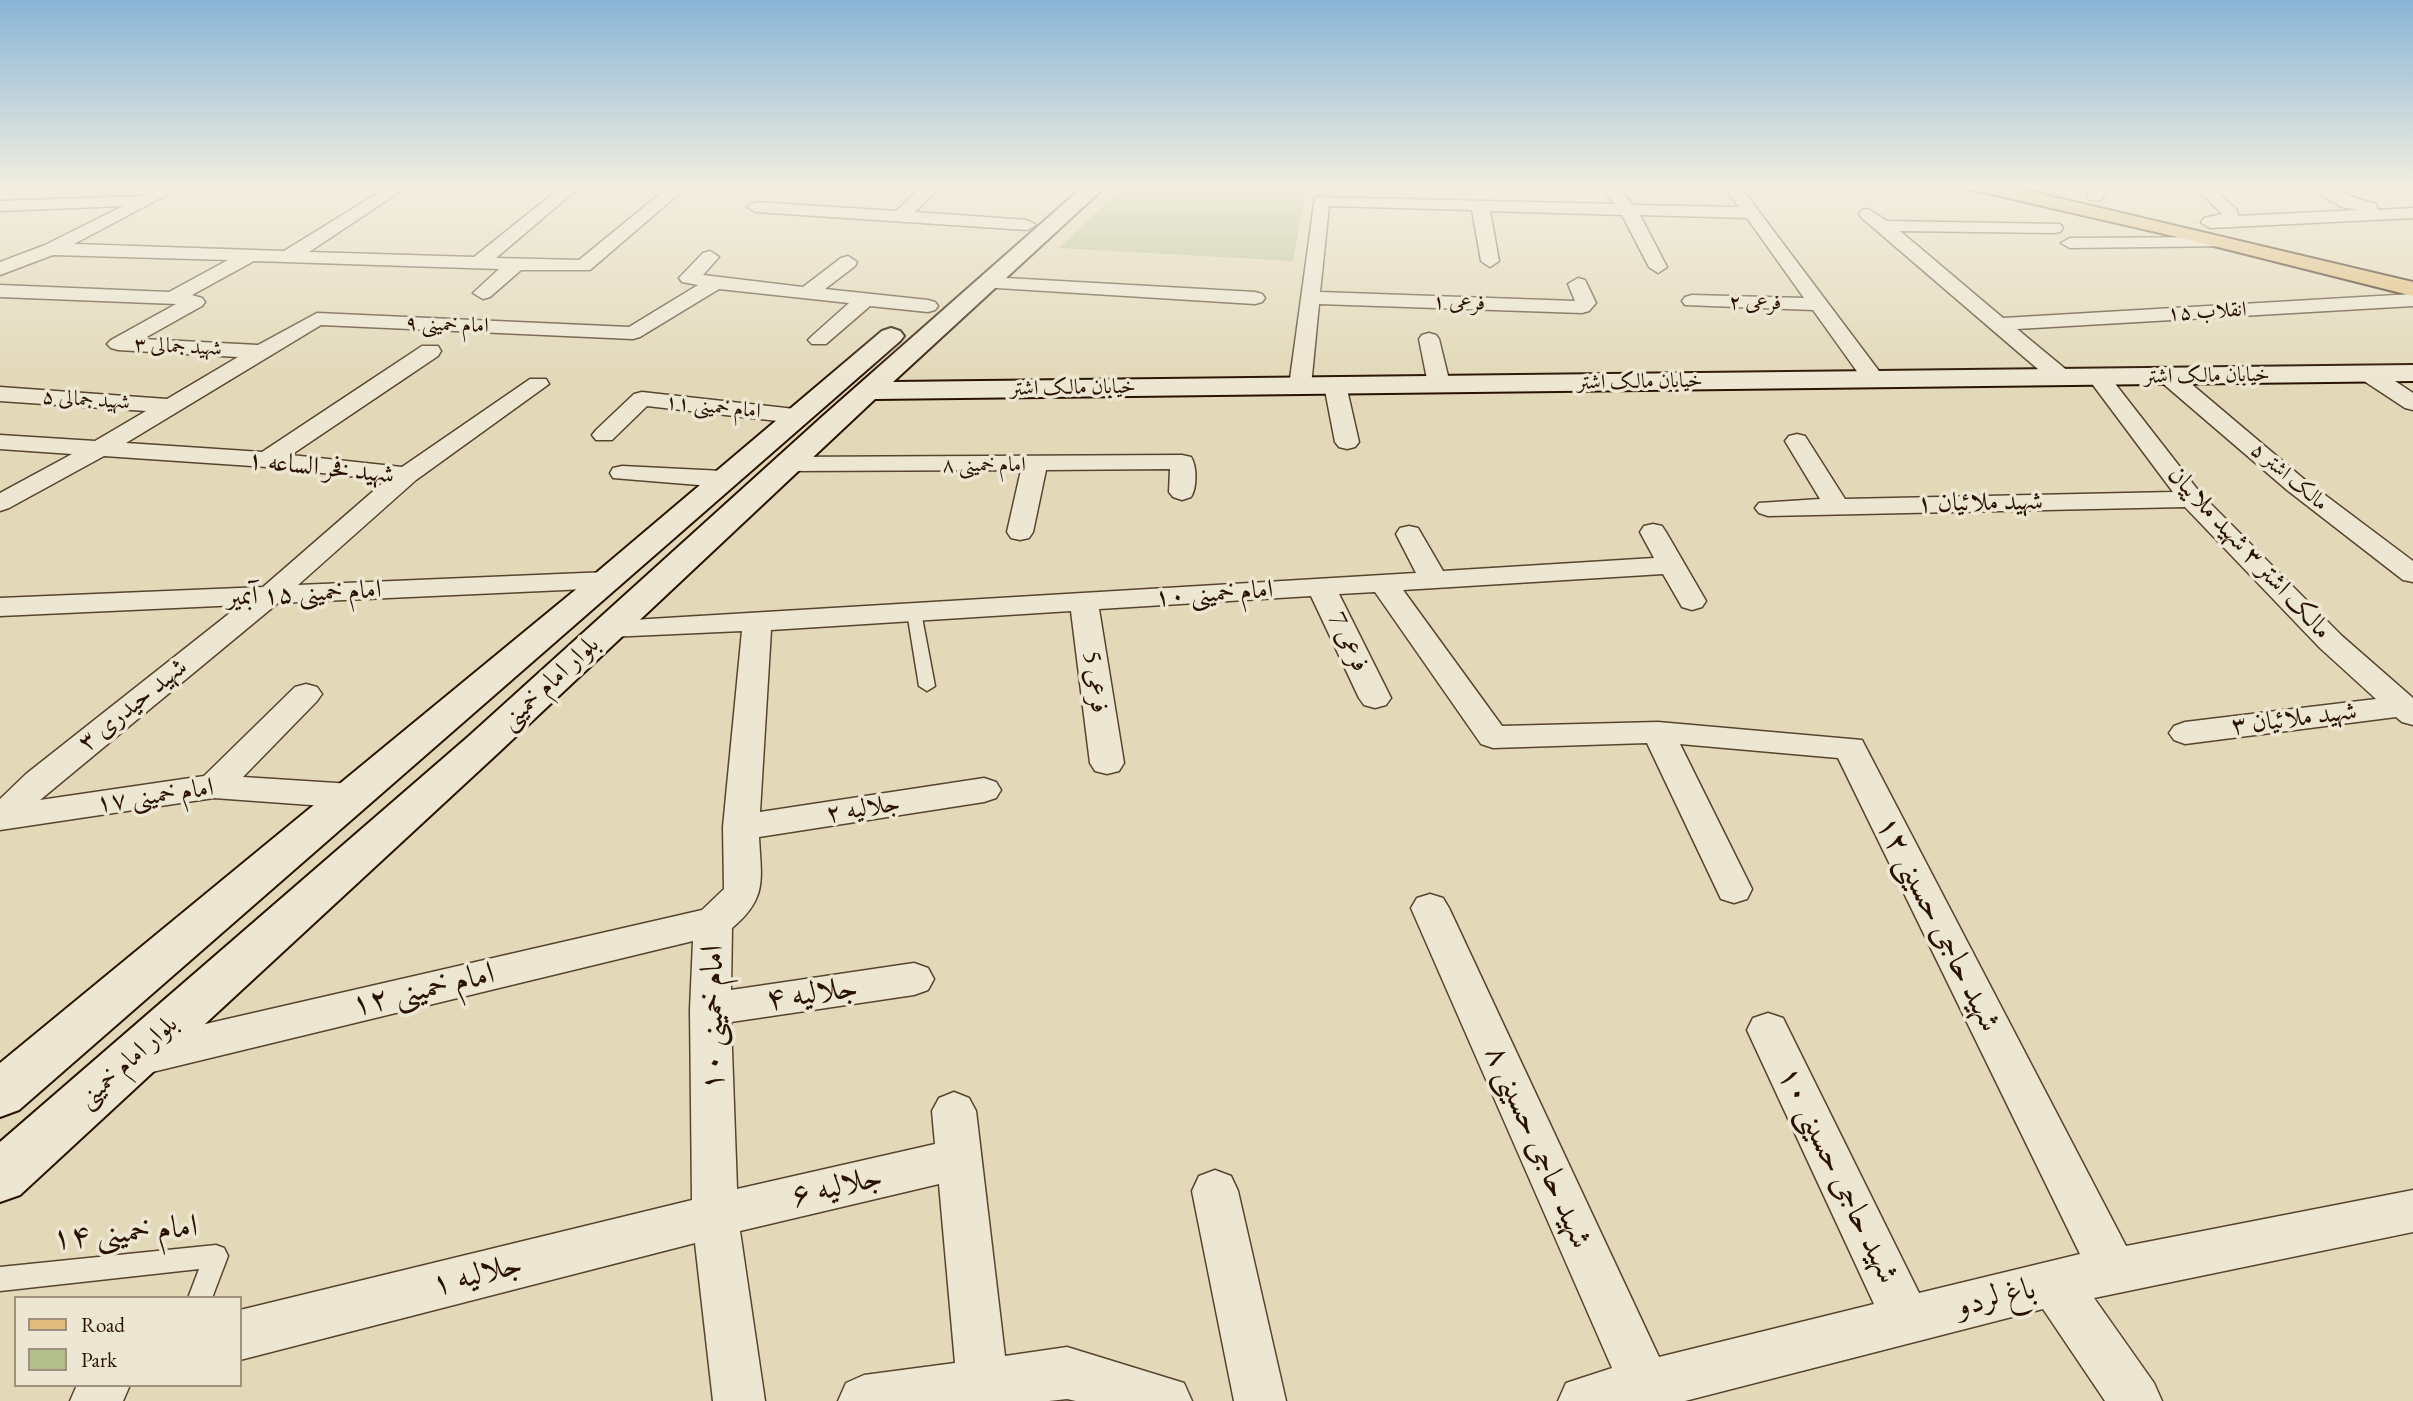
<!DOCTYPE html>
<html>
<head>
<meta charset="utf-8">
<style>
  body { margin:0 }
  #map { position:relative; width:2413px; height:1401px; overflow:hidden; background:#e3d9b9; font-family:"EB Garamond",serif }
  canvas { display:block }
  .legend { position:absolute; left:14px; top:1296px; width:228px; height:91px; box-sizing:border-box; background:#ede6d2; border:2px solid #9f917e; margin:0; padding:9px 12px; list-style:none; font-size:21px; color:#291200 }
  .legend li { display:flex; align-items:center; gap:14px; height:35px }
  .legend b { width:35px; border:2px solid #9f917e }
</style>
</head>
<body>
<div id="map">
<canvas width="2413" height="1401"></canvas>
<ul class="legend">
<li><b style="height:9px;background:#e2bc7c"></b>Road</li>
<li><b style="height:19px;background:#b5bf8e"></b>Park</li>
</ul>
</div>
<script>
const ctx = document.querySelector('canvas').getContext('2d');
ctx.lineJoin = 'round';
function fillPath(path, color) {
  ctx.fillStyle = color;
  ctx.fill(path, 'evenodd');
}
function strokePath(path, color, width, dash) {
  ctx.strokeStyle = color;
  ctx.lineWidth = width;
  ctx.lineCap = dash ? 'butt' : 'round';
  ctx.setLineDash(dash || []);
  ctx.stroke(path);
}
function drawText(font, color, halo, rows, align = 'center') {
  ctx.font = font + ' "EB Garamond",Amiri,serif';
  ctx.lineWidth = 7;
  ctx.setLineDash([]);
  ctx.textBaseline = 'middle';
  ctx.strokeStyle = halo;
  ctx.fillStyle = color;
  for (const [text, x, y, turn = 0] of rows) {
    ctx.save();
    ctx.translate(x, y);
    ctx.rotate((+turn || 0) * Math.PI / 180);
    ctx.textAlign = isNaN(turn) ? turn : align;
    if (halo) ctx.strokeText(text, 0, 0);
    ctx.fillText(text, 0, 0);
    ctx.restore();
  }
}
const green = new Path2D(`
  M 1125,185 L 1307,185 L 1293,261 L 1059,248 Z`);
const lane = new Path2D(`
  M 914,608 L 921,612 L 935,686 L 927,691 L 919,686 L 907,612 Z
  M 216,1245 L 224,1248 L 228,1256 L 212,1298 L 188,1298 L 199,1269 L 0,1291 L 0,1267 Z`);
const street = new Path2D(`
  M 164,185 L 185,185 L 74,244 L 284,251 L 391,185 L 410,185 L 309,252 L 474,257 L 564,185 L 582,185 L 496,258 L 579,260 L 671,185 L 689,185 L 590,270 L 521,270 L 490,297 L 483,299 L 473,293 L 499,269 L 254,261 L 192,295 L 202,298 L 205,302 L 202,306 L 143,339 L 258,345 L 317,313 L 629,327 L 698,285 L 682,282 L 679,278 L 703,253 L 710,251 L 719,257 L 703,275 L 803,287 L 841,258 L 848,256 L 857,262 L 855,266 L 825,289 L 928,300 L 935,302 L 938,306 L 935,310 L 928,312 L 870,306 L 826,344 L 812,344 L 808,340 L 812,336 L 849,303 L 719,289 L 640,337 L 633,339 L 321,325 L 126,443 L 262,452 L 422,346 L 438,346 L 441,351 L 438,356 L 291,455 L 402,467 L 530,379 L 546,379 L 549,384 L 416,480 L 298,585 L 608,572 L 618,574 L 622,580 L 618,586 L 608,588 L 278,603 L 40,800 L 204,776 L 295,687 L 306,684 L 317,687 L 322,694 L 317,701 L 243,777 L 352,784 L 364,788 L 369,796 L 364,804 L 352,808 L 214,798 L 0,830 L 0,799 L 26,774 L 240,605 L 0,616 L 0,598 L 263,587 L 386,480 L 267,467 L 104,456 L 9,508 L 0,511 L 0,493 L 72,454 L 0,449 L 0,435 L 95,441 L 146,411 L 0,401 L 0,387 L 167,399 L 238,357 L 118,350 L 111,348 L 107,344 L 111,340 L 176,304 L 0,297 L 0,285 L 169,292 L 228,260 L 53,255 L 0,275 L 0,262 L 45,245 L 123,206 L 0,211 L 0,201 L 142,196 Z
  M 858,185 L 875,185 L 865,192 L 859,191 Z
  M 924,185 L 942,185 L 915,212 L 1027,220 L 1036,225 L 1027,230 L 756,212 L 747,207 L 756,202 L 896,211 Z
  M 1599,185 L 1616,185 L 1633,205 L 1739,207 L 1723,185 L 1739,185 L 1885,379 L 1882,384 L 1866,384 L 1813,310 L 1685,305 L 1682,301 L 1685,297 L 1692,295 L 1804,298 L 1747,218 L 1640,215 L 1667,267 L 1658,273 L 1649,267 L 1622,215 L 1490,211 L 1499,261 L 1490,267 L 1481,261 L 1472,210 L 1329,206 L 1320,292 L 1575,301 L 1568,284 L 1578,278 L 1585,280 L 1596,303 L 1589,311 L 1582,313 L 1319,304 L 1311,386 L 1308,391 L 1292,391 L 1289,386 L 1315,197 L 1615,204 Z
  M 2091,185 L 2107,185 L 2108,188 L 2101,200 L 2089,200 L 2087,196 Z
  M 2193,185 L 2210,185 L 2237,210 L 2238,216 L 2358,210 L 2342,207 L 2304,185 C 2330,185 2351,198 2376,204 L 2378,210 L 2413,208 L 2413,218 L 2210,228 L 2201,223 L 2204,218 L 2222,214 Z
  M 1868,209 L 1887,221 L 2060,224 L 2063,228 L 2060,232 L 2054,233 L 1900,231 L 2003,318 L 2413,294 L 2413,306 L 2017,329 L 2069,372 L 2072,377 L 2069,382 L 2053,382 L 1862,218 L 1859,214 L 1862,210 Z
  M 2224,237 L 2233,242 L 2230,246 L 2070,248 L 2061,243 L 2070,238 Z
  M 988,277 L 1255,292 L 1262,294 L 1265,298 L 1262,302 L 1255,304 L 981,287 L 978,283 Z
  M 1429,333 L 1436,335 L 1439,339 L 1450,384 L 1447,389 L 1431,389 L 1428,384 L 1419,339 L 1422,335 Z
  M 2369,367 L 2377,369 L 2413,393 L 2413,410 L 2405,408 L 2361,379 L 2358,374 L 2361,369 Z
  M 2168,369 L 2176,371 L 2305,480 L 2413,561 L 2413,582 L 2403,580 L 2287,490 L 2160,381 L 2157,376 L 2160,371 Z
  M 2098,370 L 2106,372 L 2201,494 L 2342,636 L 2413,698 L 2413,725 L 2402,722 L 2396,717 L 2185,744 L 2174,740 L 2169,733 L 2174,726 L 2185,722 L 2376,699 L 2320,648 L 2185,507 L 1768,516 L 1759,513 L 1755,508 L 1759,503 L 1820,499 L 1785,441 L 1789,436 L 1797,434 L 1805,436 L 1845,499 L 2173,492 L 2087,377 L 2090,372 Z
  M 1335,378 L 1343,380 L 1346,385 L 1359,442 L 1355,447 L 1347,449 L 1339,447 L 1335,442 L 1324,385 L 1327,380 Z
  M 642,392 L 795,409 L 803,411 L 807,416 L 803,421 L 795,423 L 647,406 L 612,440 L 596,440 L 592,435 L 596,430 L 634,394 Z
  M 1182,455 L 1191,457 C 1197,466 1197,488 1191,497 L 1182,500 L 1173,497 L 1169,492 L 1170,469 L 1046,470 L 1033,532 L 1029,538 L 1020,540 L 1011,538 L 1007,532 L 1021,470 L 787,471 L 778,469 L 775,464 L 778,459 L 787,457 Z
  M 622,466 L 723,471 L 732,474 L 736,479 L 732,484 L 723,487 L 613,478 L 610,473 L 613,468 Z
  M 1653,524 L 1662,526 L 1666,532 L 1706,601 L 1702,607 L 1692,610 L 1682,607 L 1663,574 L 1403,590 L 1502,726 L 1658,722 L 1862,740 L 2126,1246 L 2413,1190 L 2413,1232 L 2094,1298 L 2154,1383 L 2162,1401 L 2105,1401 L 2043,1309 L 1685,1401 L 1558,1401 L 1566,1383 L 1612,1368 L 1411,908 L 1417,898 L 1430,894 L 1443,898 L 1449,908 L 1659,1357 L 1874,1304 L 1747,1030 L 1753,1018 L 1768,1013 L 1783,1018 L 1919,1293 L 2080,1254 L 1838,758 L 1680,744 L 1752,889 L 1747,899 L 1734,903 L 1721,899 L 1647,743 L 1493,748 L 1481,744 L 1375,592 L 1339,594 L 1391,698 L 1386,705 L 1375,708 L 1364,705 L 1359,698 L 1311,596 L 1099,609 L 1124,763 L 1119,771 L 1107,774 L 1095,771 L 1090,763 L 1071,611 L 771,630 L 760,812 L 984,778 L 996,782 L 1001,790 L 996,798 L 984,802 L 759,837 C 761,879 768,898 732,928 L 731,990 L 914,963 L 928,968 L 934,979 L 928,990 L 914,995 L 731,1022 L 737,1189 L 935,1144 L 932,1111 L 939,1098 L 954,1092 L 969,1098 L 976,1111 L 1005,1356 L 1067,1347 L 1184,1383 L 1192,1401 L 1076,1401 L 1067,1399 L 1049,1401 L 838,1401 L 846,1383 L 864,1375 L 955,1363 L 939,1184 L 740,1231 L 765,1401 L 713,1401 L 695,1243 L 240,1360 L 240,1310 L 692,1200 L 690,1009 L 693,941 L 140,1075 L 125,1069 L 119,1057 L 125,1045 L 140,1039 L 702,910 L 724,889 L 723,827 L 742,631 L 609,637 L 599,634 L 594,628 L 599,622 L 1416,573 L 1396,534 L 1400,528 L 1409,526 L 1418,528 L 1443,571 L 1654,558 L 1640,532 L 1644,526 Z
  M 1215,1170 L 1231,1176 L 1238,1191 L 1286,1401 L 1234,1401 L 1192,1191 L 1199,1176 Z
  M 77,1385 L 130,1385 L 123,1401 L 70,1401 Z`);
const secondary = new Path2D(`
  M 1085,185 L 1107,185 L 893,382 L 2413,365 L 2413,381 L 875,399 L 497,754 L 20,1195 L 0,1202 L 0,1142 L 469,736 L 823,416 Z
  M 891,328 L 900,331 L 904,336 L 900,341 L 19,1110 L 0,1117 L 0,1063 L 596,573 L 882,331 Z`);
const primary = new Path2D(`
  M 1966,185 L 2003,185 L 2413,282 L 2413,296 L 2182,238 L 1969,189 Z`);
const farStreetnames = [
  ["فرعی ۱",1459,303,2],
  ["فرعی ۲",1755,303,1],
  ["انقلاب ۱۵",2207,312,-3],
  ["امام خمینی ۹",447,325,2],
  ["شهید جمالی ۳",178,347,3],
  ["خیابان مالک اشتر",2207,376,-1],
  ["خیابان مالک اشتر",1640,382,-1],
  ["خیابان مالک اشتر",1073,388,-1],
  ["شهید جمالی ۵",86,400,4],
  ["امام خمینی ۱۱",713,407,6],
  ["امام خمینی ۸",984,465],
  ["مالک اشتر ۵",2289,477,40]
];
const streetNames = [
  ["شهید فخر الساعه ۱",321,468,6],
  ["شهید ملائیان ۱",1980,503,-1],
  ["مالک اشتر ۳ شهید ملاییان",2249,553,47],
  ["امام خمینی ۱۵ آبمیر",304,594,-3],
  ["امام خمینی ۱۰",1214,594,-4],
  ["فرعی 7",1348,642,64],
  ["فرعی 5",1095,682,82],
  ["بلوار امام خمینی",550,683,-43],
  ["شهید حیدری ۳",133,705,-39],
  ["شهید ملائیان ۳",2294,719,-7],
  ["امام خمینی ۱۷",155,796,-8],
  ["جلالیه ۲",863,809,-9],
  ["بلوار امام خمینی",128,1062,-42]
];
const nearStreetnames = [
  ["شهید حاجی حسینی ۱۲",1938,924,63],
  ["امام خمینی ۱۲",423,990,-13],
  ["جلالیه ۴",812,994,-8],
  ["امام خمینی ۱۰",713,1018,-90],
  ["شهید حاجی حسینی ۸",1538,1147,66],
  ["شهید حاجی حسینی ۱۰",1838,1175,64],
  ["جلالیه ۶",837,1187,-13],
  ["امام خمینی ۱۴",125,1233,-5],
  ["جلالیه ۱",477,1275,-14],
  ["باغ لردو",1996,1298,-14]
];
fillPath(green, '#b5bf8e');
strokePath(lane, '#58442e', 3);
strokePath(street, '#58442e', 3);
strokePath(secondary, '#291200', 4);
strokePath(primary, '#291200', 4);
fillPath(lane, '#ede6d2');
fillPath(street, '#ede6d2');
fillPath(secondary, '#ede6d2');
fillPath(primary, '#e2bc7c');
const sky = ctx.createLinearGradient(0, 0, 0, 381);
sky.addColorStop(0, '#89b5d6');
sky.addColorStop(0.49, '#f2eee0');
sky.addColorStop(1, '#f2eee000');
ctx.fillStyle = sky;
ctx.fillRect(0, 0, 2413, 381);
drawText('21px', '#291200', '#ede6d2', farStreetnames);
drawText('26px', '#291200', '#ede6d2', streetNames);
drawText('32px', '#291200', '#ede6d2', nearStreetnames);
</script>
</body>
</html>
